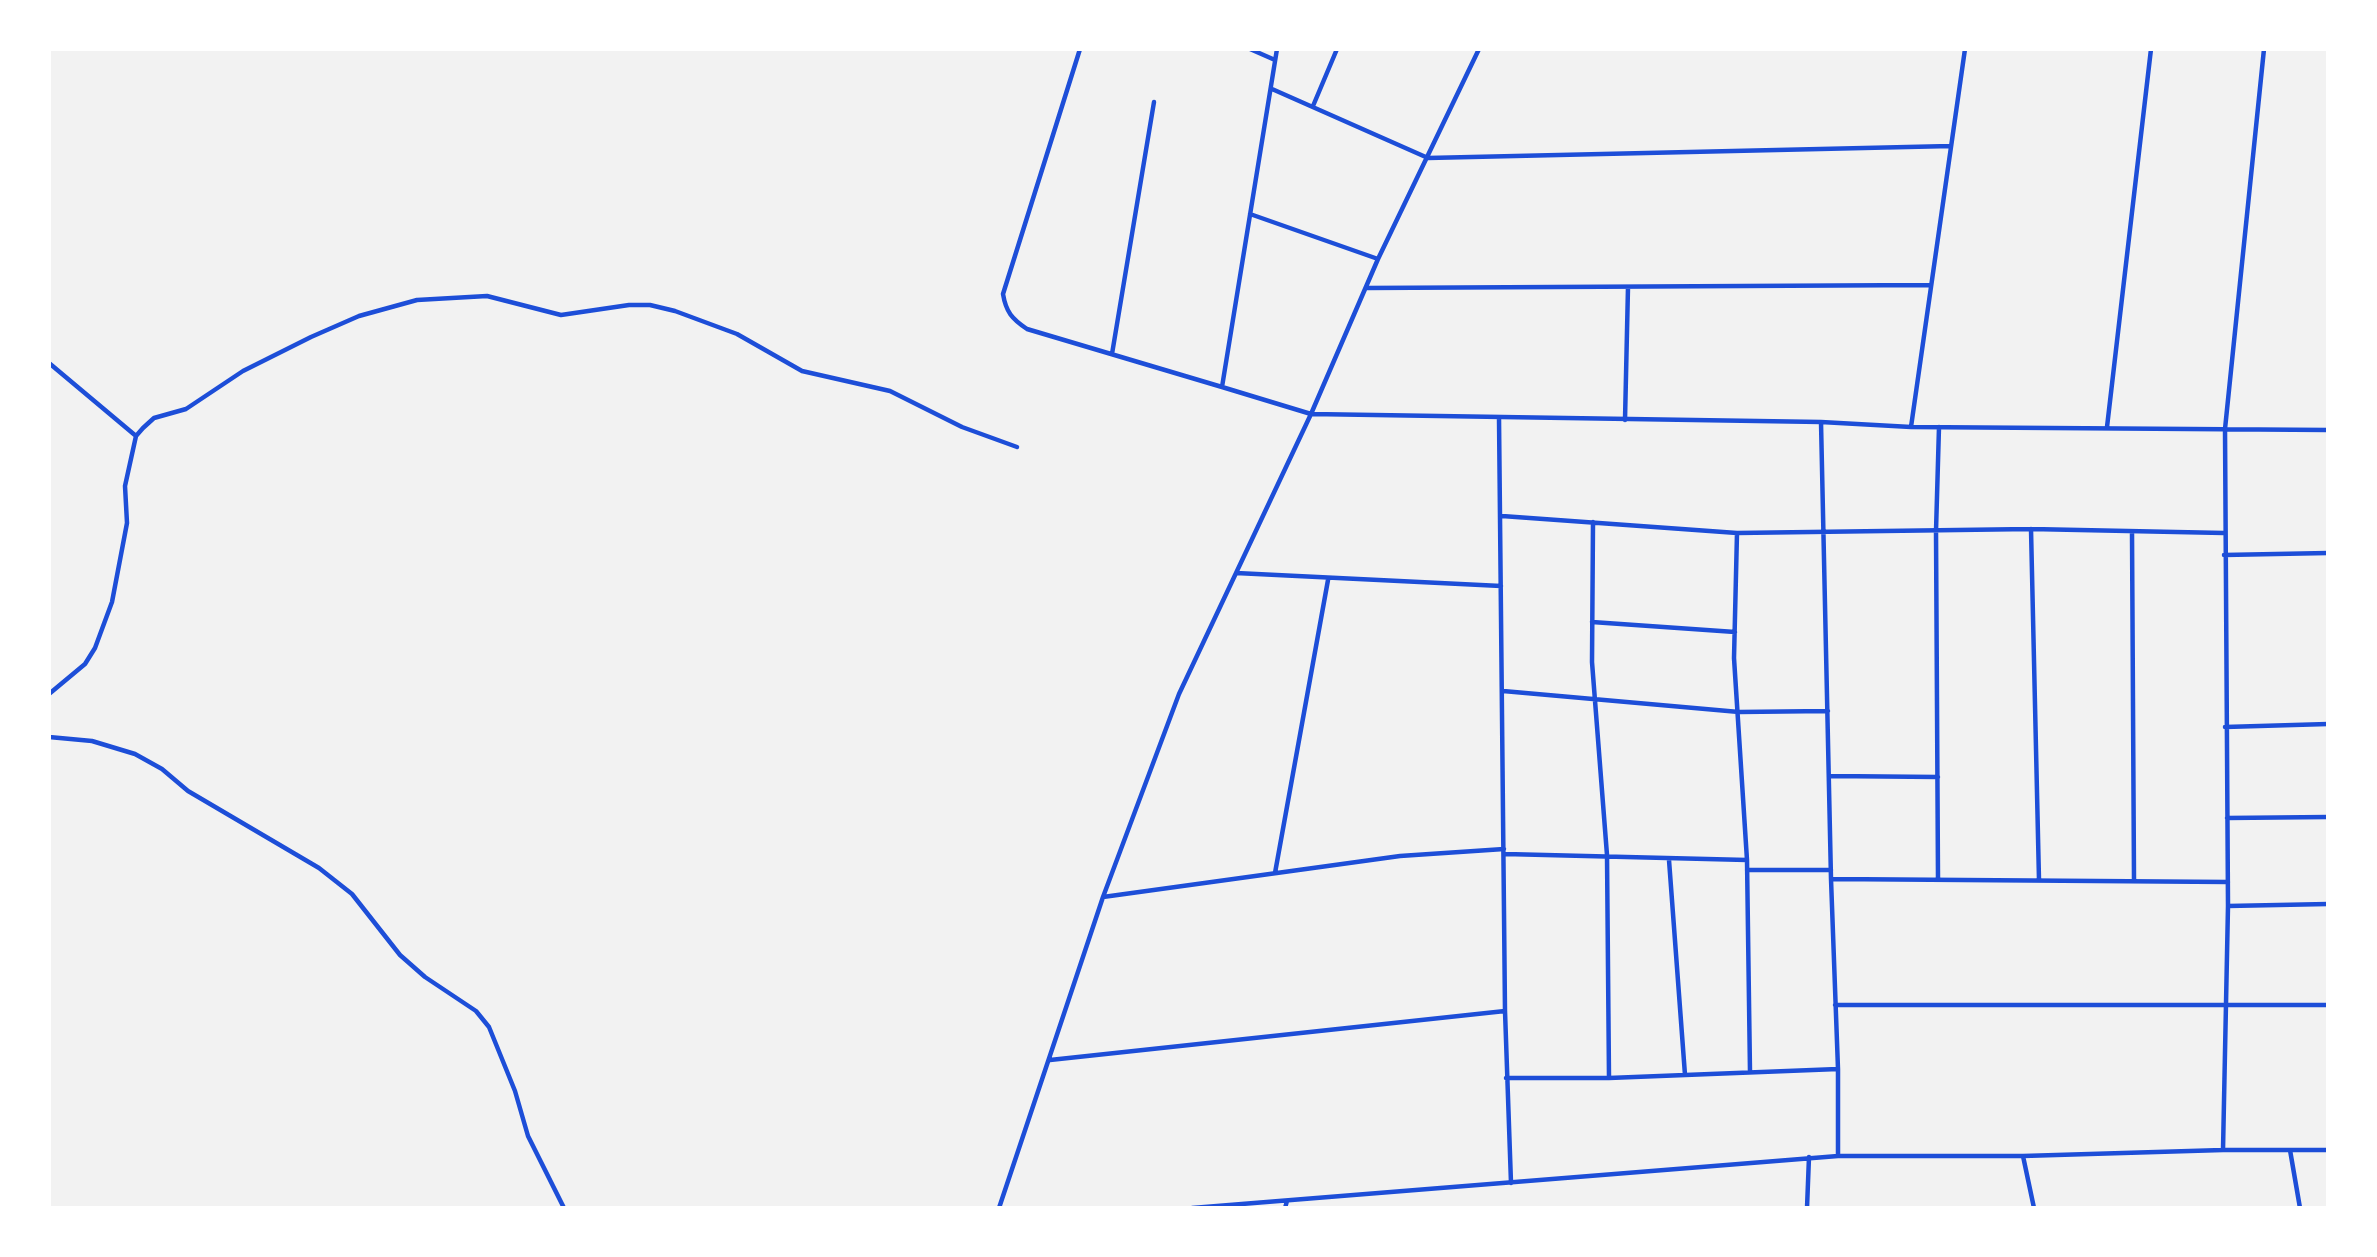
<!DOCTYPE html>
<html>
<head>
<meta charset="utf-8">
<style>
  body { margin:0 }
  #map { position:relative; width:2377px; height:1257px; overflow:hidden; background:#f2f2f2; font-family:Raleway,sans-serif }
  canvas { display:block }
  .frame { position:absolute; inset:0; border:51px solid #fff; pointer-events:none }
</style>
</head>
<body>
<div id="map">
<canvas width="2377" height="1257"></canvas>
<div class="frame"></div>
</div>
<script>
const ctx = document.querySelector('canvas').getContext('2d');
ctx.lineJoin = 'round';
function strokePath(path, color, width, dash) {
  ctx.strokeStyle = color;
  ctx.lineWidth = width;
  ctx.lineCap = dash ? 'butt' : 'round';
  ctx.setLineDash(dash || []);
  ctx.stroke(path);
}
const minor = new Path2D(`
  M 1080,49 L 1003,294 C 1006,312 1012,319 1027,329 L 1222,387
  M 1250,49 L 1275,60
  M 1277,49 L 1222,387 L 1311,414 L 1821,422 L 1911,427 L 2328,430
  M 1272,89 L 1428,158 L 1951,146
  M 1313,106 L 1337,49
  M 1250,214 L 1378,259
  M 1366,288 L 1931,285
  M 1112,354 L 1154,102
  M 49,363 L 136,436
  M 1499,418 L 1505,1011 L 1511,1183
  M 1625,420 L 1628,287
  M 1821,422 L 1831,879 L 1838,1069 L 1838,1156
  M 1911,427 L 1965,49
  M 2107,427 L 2151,49
  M 1502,516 L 1737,533 L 2031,529 L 2224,533
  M 1593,522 L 1592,662 L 1607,855 L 1609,1078
  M 2031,529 L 2039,880
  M 2132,532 L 2134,880
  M 1737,533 L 1734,658 L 1747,860 L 1750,1072
  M 2224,555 L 2328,553
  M 1236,573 L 1501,586
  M 1592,622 L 1735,632
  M 1503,691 L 1739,712 L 1828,711
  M 49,694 L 85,664 L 95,648 L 112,602 L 127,523 L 125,486 L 136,436 L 143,428 L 154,418 L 186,409 L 243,371 L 311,337 L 359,316 L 417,300 L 487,296 L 561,315 L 629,305 L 650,305 L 675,311 L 737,334 L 802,371 L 890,391 L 962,427 L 1017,447
  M 2225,727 L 2328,724
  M 49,737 L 92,741 L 135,754 L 162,769 L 188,791 L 319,868 L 352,894 L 400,955 L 425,977 L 476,1011 L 489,1027 L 515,1091 L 528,1136 L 564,1208
  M 1829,776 L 1938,777
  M 2227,818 L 2328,817
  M 1505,854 L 1747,860
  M 1669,860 L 1685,1075
  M 1747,870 L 1831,870
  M 1275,873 L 1328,580
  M 1831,879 L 2228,882
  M 1938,879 L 1936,531 L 1939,427
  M 1103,897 L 1400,856 L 1504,849
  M 2228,906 L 2328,904
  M 1835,1005 L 2328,1005
  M 1050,1060 L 1505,1011
  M 1506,1078 L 1609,1078 L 1838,1069
  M 2223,1150 L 2228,906 L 2225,429 L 2264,49
  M 2290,1150 L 2300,1208
  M 2023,1156 L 2034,1208
  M 999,1208 L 1103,897 L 1179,694 L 1311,414 L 1378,259 L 1479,49
  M 1192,1208 L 1838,1156 L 2023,1156 L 2223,1150 L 2328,1150
  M 1285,1208 L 1287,1201
  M 1807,1208 L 1809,1157`);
strokePath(minor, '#1d4ed8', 4.5);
</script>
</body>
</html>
